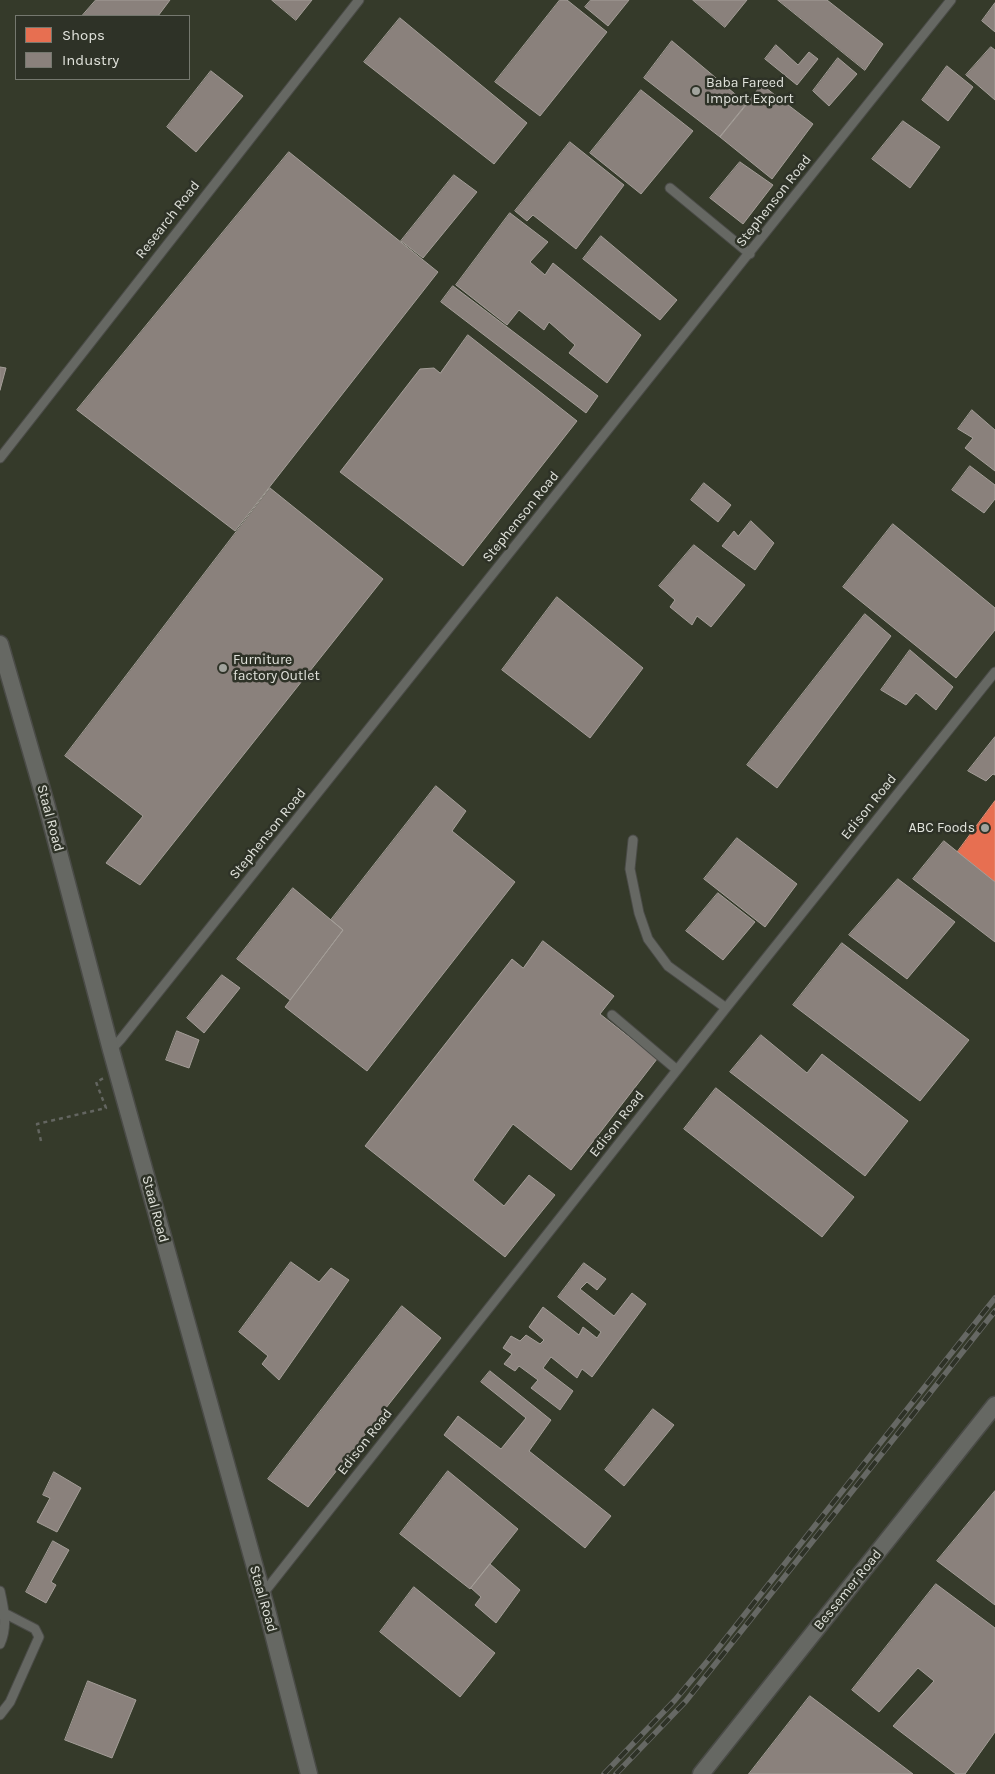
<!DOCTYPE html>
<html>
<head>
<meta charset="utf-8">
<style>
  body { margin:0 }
  #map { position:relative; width:995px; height:1774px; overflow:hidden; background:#2d2f2a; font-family:Karla,sans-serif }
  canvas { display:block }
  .legend { position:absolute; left:15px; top:15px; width:175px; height:65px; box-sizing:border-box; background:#2e3227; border:1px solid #75786f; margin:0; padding:6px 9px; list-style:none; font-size:15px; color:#e0e2db }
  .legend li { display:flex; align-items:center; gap:10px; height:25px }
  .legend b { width:25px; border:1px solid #75786f }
</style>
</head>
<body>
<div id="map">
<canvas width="995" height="1774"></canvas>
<ul class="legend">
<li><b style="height:14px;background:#e76f51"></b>Shops</li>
<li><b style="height:14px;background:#8a817c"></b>Industry</li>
</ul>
</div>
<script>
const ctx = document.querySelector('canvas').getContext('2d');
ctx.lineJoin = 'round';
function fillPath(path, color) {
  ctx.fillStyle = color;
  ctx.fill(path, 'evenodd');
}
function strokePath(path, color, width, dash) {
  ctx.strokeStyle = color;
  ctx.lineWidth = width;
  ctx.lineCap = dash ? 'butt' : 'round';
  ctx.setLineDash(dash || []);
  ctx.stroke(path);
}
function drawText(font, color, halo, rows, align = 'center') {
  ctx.font = font + ' Karla,sans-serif';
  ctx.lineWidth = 5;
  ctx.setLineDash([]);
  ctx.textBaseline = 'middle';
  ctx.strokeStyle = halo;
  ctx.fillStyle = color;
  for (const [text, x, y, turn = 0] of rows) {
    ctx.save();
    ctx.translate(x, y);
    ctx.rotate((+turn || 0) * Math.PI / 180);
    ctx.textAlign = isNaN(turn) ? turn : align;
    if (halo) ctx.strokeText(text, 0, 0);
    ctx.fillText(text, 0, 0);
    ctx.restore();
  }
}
const built = new Path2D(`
  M 0,0 L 995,0 L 995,1774 L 0,1774 ZM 16,16 L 189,16 L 189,79 L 16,79 Z`);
const shops = new Path2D(`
  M 995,801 L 995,884 L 956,854 Z`);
const industry = new Path2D(`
  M 96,0 L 170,0 L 158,16 L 82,16 Z
  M 272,0 L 312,0 L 296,20 Z
  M 560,0 L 567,0 L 607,32 L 540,116 L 495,82 Z
  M 591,0 L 629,0 L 608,26 L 585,7 Z
  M 693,0 L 747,0 L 725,27 Z
  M 778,0 L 827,0 L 883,44 L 865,70 Z
  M 995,3 L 995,32 L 982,21 Z
  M 400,18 L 527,123 L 494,164 L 364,62 Z
  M 672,41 L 747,104 L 720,137 L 644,78 Z
  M 776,45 L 798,65 L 809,52 L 818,59 L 797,85 L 765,59 Z
  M 991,47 L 995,50 L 995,100 L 966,75 Z
  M 838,58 L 857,74 L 829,106 L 813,91 Z
  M 947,66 L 973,87 L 948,121 L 922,100 Z
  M 211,71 L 243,96 L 196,152 L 167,127 Z
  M 762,85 L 813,124 L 772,179 L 720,137 Z
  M 641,90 L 693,131 L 641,194 L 590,153 Z
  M 903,121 L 940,147 L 910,188 L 872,159 Z
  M 570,142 L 624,185 L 576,249 L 533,215 L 527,221 L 515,211 Z
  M 289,152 L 438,272 L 235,531 L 77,410 Z
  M 740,162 L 773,185 L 743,224 L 710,198 Z
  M 454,175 L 477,192 L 423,258 L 401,241 Z
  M 510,213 L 548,242 L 530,262 L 545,275 L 553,263 L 641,335 L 607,383 L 569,353 L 575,345 L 549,322 L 544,330 L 519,310 L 507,325 L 456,285 Z
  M 601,236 L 677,300 L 660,320 L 583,259 Z
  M 453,286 L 598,396 L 586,413 L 441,302 Z
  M 468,335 L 577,421 L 463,566 L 340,472 L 420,369 L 434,368 L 440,373 Z
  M 0,367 L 6,368 L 0,390 Z
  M 972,410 L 995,430 L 995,471 L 965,448 L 973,438 L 958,429 Z
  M 970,466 L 995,485 L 995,499 L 984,513 L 952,490 Z
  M 704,483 L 731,505 L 718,522 L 691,500 Z
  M 270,488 L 383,579 L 140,885 L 106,863 L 143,816 L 65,756 Z
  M 751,521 L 774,543 L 755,570 L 722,546 L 734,531 L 738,536 Z
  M 893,524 L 995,608 L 995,630 L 956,678 L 843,587 Z
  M 694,545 L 745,585 L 711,627 L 697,616 L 692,625 L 670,607 L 675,600 L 659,586 Z
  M 557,597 L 643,668 L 590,738 L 502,670 Z
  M 865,614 L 891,636 L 777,788 L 747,765 Z
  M 910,650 L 953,687 L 936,710 L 916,693 L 906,705 L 881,690 Z
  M 995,737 L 995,775 L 993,774 L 986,781 L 968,771 Z
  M 436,786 L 466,811 L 452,831 L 515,882 L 367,1071 L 285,1007 L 343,930 L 331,920 Z
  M 737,838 L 797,884 L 765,927 L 704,879 Z
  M 944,841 L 995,882 L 995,942 L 913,879 Z
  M 898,879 L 955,922 L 907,979 L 849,935 Z
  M 293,888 L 343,930 L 290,1000 L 237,959 Z
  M 718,893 L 755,922 L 723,960 L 686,931 Z
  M 543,941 L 614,996 L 600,1014 L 657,1059 L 571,1170 L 513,1124 L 473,1180 L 504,1206 L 529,1175 L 555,1195 L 505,1257 L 365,1146 L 512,959 L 523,968 Z
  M 842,943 L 969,1040 L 920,1101 L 793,1005 Z
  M 222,975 L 240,988 L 204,1033 L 187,1018 Z
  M 177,1031 L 199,1040 L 189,1068 L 166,1060 Z
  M 761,1035 L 807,1073 L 822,1054 L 908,1121 L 865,1176 L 730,1072 Z
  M 716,1088 L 854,1197 L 822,1237 L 684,1129 Z
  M 291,1262 L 319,1282 L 331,1268 L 349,1280 L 279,1380 L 262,1364 L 268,1356 L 239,1332 Z
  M 584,1263 L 606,1279 L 597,1290 L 587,1282 L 580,1289 L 614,1316 L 632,1293 L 646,1304 L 592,1377 L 582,1369 L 577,1378 L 551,1357 L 543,1368 L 573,1391 L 560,1410 L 531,1388 L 538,1380 L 519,1366 L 515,1371 L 504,1364 L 512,1354 L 503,1348 L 511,1336 L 520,1341 L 526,1335 L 540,1344 L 544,1340 L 529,1327 L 543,1307 L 579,1335 L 583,1327 L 597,1338 L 601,1332 L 558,1297 Z
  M 402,1306 L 441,1338 L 308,1507 L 268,1479 Z
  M 490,1371 L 551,1420 L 529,1451 L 611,1516 L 585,1548 L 444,1435 L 458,1416 L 501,1449 L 526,1418 L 481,1382 Z
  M 653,1409 L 674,1425 L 624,1486 L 605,1470 Z
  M 448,1471 L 518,1529 L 470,1589 L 400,1534 Z
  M 54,1472 L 81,1488 L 57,1532 L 37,1522 L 50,1498 L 43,1495 Z
  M 995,1491 L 995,1605 L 937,1561 Z
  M 53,1541 L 69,1550 L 51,1582 L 56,1585 L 46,1603 L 26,1592 Z
  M 490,1564 L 520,1590 L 496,1623 L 475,1605 L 481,1597 L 471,1588 Z
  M 936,1584 L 995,1628 L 995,1732 L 965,1774 L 956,1774 L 893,1726 L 934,1681 L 918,1668 L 879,1712 L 852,1690 Z
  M 414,1587 L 495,1653 L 460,1697 L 380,1632 Z
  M 88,1681 L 136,1700 L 112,1758 L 65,1740 Z
  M 810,1696 L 913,1774 L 749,1774 Z`);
const path = new Path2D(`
  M 41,1141 L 37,1124 L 106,1108 L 96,1082 L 104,1078`);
const lane = new Path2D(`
  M 670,188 L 750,254
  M 0,458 L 359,0
  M 633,840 L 630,869 L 639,913 L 648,939 L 668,966 L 726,1008
  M 612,1015 L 677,1070
  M 111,1050 L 121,1039 L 951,0
  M 0,1591 C 4,1609 8,1627 0,1644
  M 262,1595 L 726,1008 L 995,672
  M 0,1715 L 10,1702 L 39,1637 L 35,1629 L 6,1614`);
const street = new Path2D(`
  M 0,644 L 47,807 L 111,1050 L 268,1614 L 309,1774
  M 701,1774 L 995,1405`);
const rail = new Path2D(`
  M 604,1774 L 675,1700 L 715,1652 L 995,1298
  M 616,1774 L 686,1701 L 995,1311`);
const markers = [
  [696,91,5,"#a1a39d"],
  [223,668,5,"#a1a39d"],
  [985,828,5,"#a1a39d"]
];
const poiNames = [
  ["Baba Fareed",706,83],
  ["Import Export",706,99],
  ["Furniture",233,660],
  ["factory Outlet",233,676],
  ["ABC Foods",975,828,"right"]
];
const streetNames = [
  ["Stephenson Road",774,201,-52],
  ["Research Road",168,220,-52],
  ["Stephenson Road",521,517,-51],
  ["Edison Road",869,807,-51],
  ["Staal Road",50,818,75],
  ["Stephenson Road",268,834,-51],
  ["Edison Road",617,1124,-52],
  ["Staal Road",155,1209,75],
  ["Edison Road",365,1442,-52],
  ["Bessemer Road",848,1590,-51],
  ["Staal Road",263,1599,74]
];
fillPath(built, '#353a2a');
fillPath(shops, '#e76f51');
strokePath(shops, '#e5927a', 1);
fillPath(industry, '#8a817c');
strokePath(industry, '#a49e98', 1);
strokePath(lane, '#4a4b47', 11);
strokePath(street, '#4a4b47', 19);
strokePath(path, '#636560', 2.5, [4, 4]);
strokePath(lane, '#666863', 9);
strokePath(street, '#666863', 16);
strokePath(rail, '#666864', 5.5);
strokePath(rail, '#2e3227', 4, [11]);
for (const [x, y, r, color] of markers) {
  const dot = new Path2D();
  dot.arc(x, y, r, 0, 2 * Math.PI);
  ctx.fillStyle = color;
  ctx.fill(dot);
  strokePath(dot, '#2e3227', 2);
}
drawText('14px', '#e0e2db', '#2e3227', poiNames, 'left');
drawText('14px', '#e0e2db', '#2e3227', streetNames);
</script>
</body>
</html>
